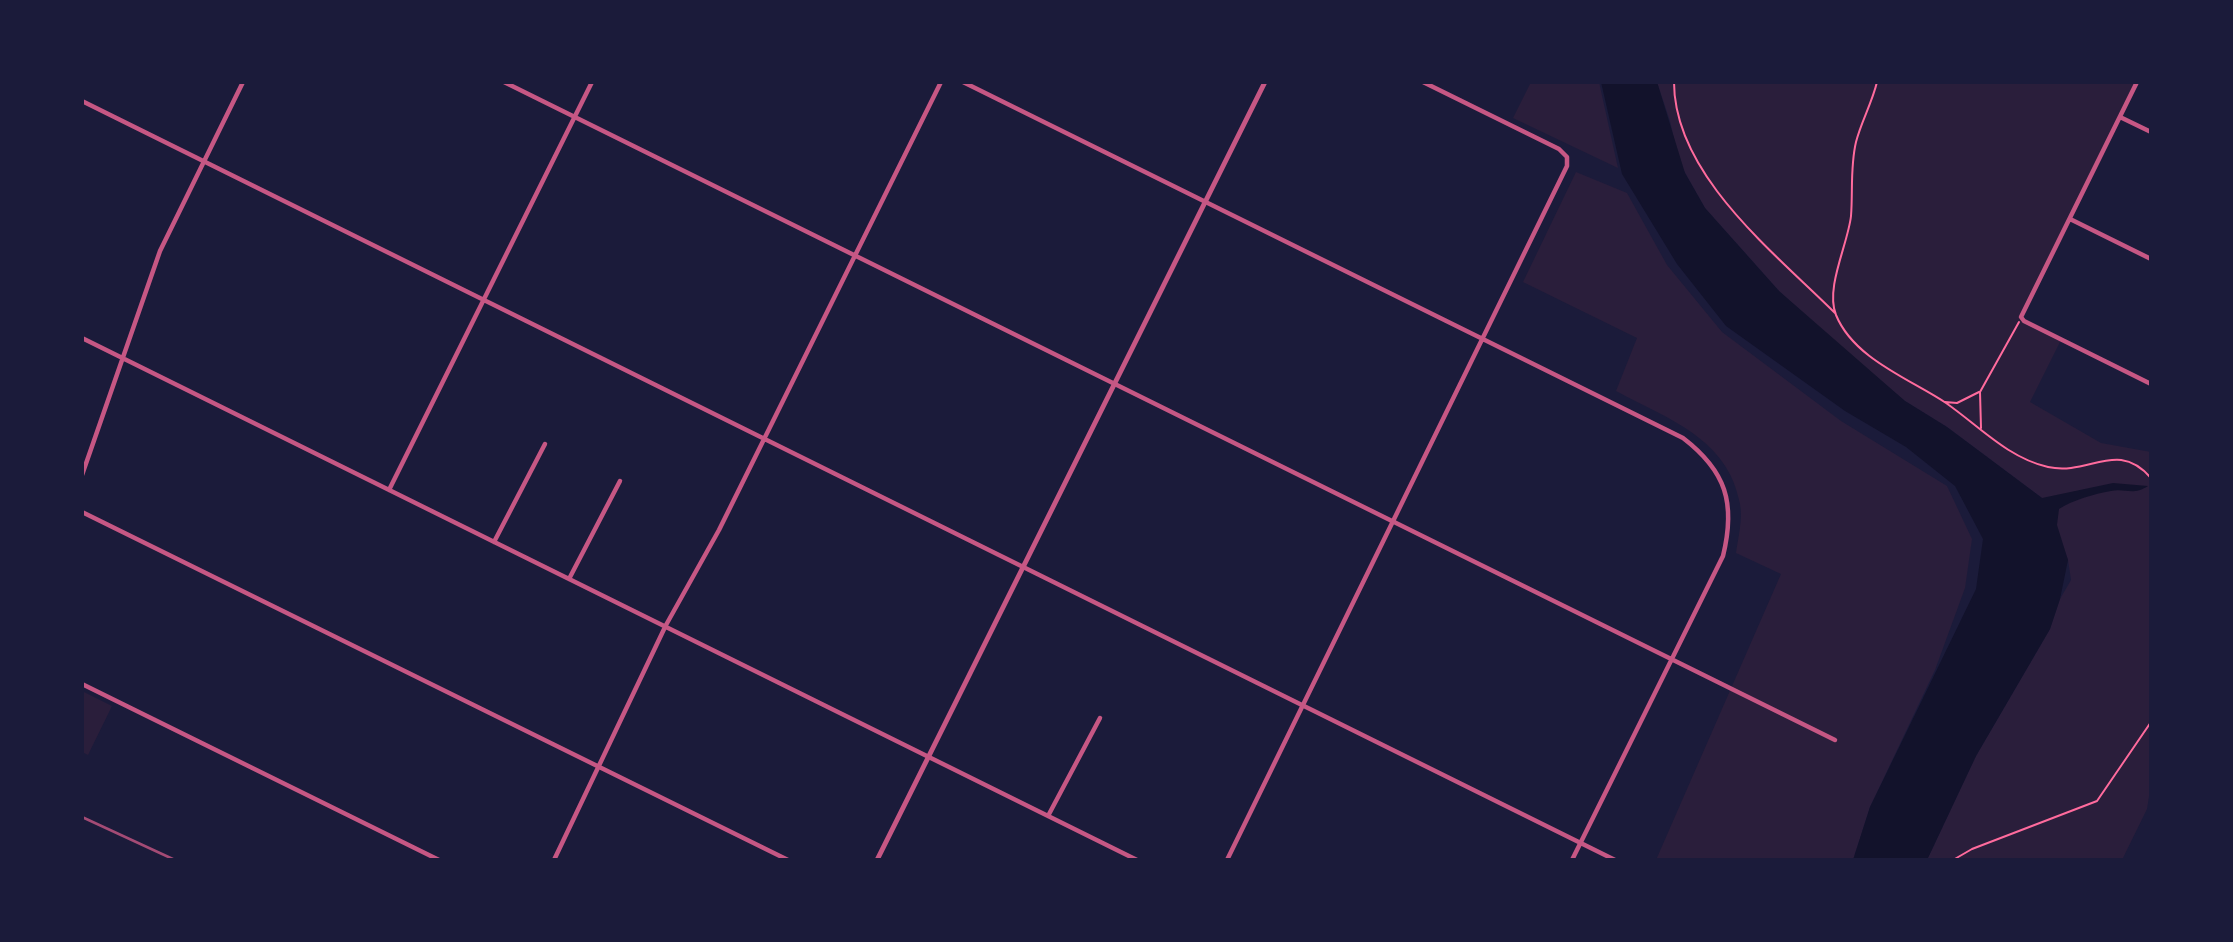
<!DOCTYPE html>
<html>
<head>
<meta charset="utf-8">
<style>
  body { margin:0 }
  #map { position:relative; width:2233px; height:942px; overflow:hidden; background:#1b1b3a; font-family:Montserrat,sans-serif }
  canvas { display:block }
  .frame { position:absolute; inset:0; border:84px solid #1b1b3a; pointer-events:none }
</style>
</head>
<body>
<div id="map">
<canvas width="2233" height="942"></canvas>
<div class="frame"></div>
</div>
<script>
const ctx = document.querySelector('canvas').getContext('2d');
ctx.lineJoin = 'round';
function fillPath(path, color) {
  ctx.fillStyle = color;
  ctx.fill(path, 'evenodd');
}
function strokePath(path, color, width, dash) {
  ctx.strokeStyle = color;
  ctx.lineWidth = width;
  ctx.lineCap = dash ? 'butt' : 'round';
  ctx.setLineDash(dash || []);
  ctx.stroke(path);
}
const green = new Path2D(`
  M 1531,82 L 1599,82 L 1618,168 L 1513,118 Z
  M 1657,82 L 2137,82 L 2021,317 L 2061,340 L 2030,402 L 2101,443 L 2151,452 L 2151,784 L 2147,809 L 2122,860 L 1927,860 L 1976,756 L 2050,629 L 2060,599 L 2071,580 L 2068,560 L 2042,498 L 1947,427 L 1905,401 L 1840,347 L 1779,291 L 1705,208 L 1679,162 L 1670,121 Z
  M 1576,172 L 1627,193 L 1667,265 L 1722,332 L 1841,421 L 1947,486 L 1972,539 L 1965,588 L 1935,670 L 1870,807 L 1853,860 L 1656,860 L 1781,574 L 1736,553 C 1738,538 1743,519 1740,504 C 1728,438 1668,419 1616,391 L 1637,338 L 1523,282 Z
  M 82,691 L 112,706 L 88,755 L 82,752 Z`);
const water = new Path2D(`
  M 1601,82 L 1657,82 L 1685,173 L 1705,208 L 1779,291 L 1905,401 L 1947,427 L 2042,498 L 2113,483 L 2148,486 C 2133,496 2125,488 2111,491 C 2094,494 2073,500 2059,509 L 2057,525 L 2068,560 L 2060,599 L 2050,629 L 1976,756 L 1927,860 L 1853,860 L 1870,807 L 1976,589 L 1983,539 L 1955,486 L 1906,447 L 1845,411 L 1726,326 L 1677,264 L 1622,174 Z`);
const path = new Path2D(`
  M 1674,82 C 1674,175 1775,253 1835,313
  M 1877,82 C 1872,103 1861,122 1856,142 C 1850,167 1853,191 1851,216 C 1848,244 1825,288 1836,315 C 1854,359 1910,379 1946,403 C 1979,426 2008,458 2048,467 C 2090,476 2117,439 2151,478
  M 1945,402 L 1957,403 L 1979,392
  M 1981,428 L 1980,392 L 2019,322
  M 1953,860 L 1972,849 L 2097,801 L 2151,722`);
const minor = new Path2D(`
  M 504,82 L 1835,740
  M 963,82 L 1683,438 C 1726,471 1736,503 1723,556 L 1572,860
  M 2137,82 L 2021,317 L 2024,321 L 2151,384
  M 82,101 L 1615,860
  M 2120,117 L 2151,132
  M 2070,219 L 2151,259
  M 82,338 L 1137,860
  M 82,475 L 160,251 L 243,82
  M 389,490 L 592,82
  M 82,512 L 788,860
  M 494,542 L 545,444
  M 569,579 L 620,481
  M 82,684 L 439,860
  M 1048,816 L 1100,718
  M 554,860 L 666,625 L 719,530 L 941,82
  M 1227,860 L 1567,166 L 1567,157 L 1559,149 L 1423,82`);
const tertiary = new Path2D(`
  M 877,860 L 1265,82`);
const rail = new Path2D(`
  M 82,817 L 175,860`);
fillPath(green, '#2a1e3b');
fillPath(water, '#12122b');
strokePath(path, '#ff6b9d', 2);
strokePath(minor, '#c65784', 4.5);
strokePath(tertiary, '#c65784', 5);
strokePath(rail, '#a44b75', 2.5);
</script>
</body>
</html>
